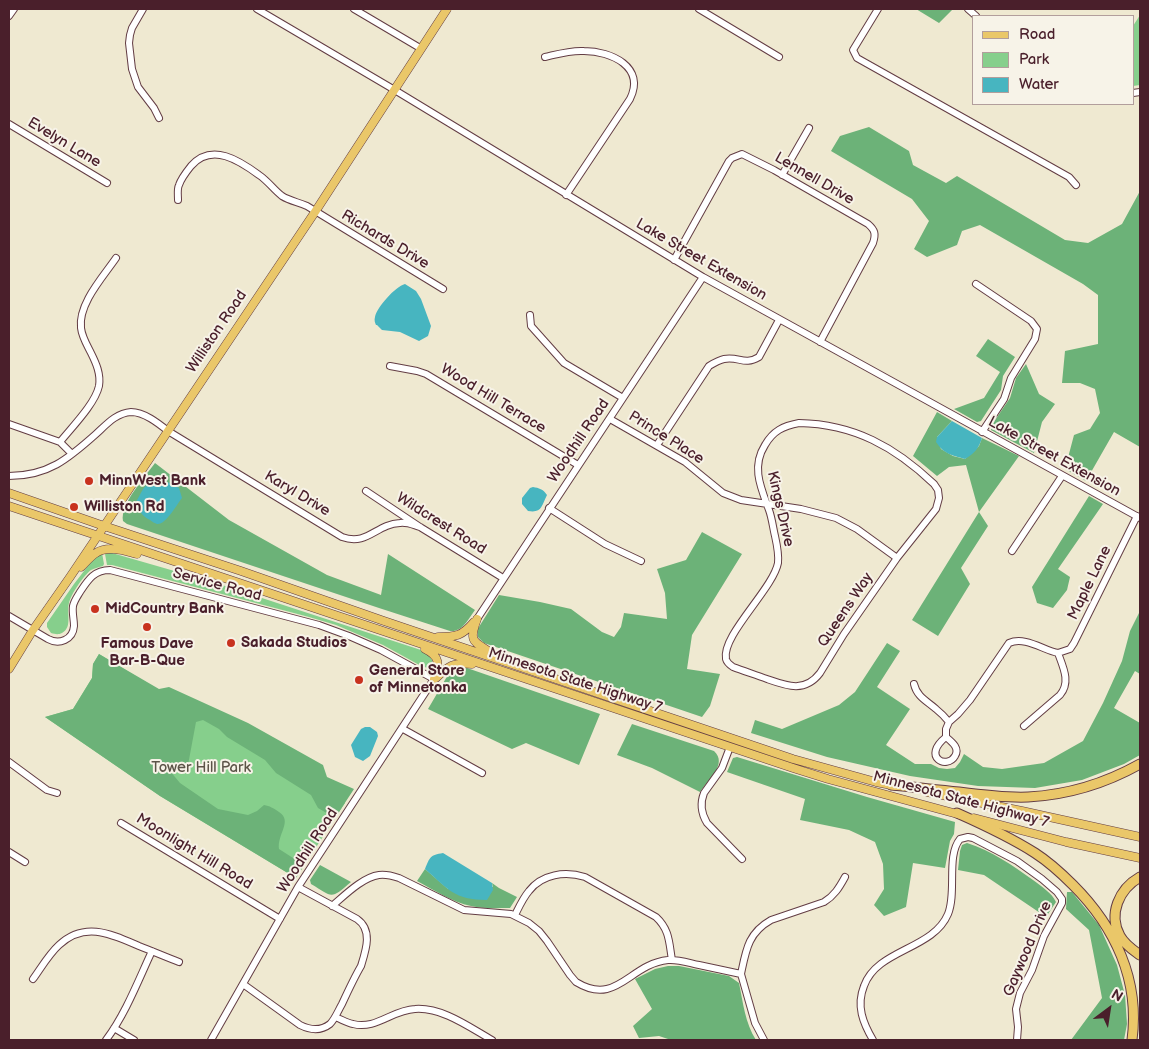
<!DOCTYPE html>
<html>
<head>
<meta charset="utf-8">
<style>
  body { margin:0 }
  #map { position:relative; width:1149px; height:1049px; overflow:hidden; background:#efe9d1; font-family:"Balsamiq Sans",sans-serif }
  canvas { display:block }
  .frame { position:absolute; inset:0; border:10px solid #4a1f2b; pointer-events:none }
  .legend { position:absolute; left:972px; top:15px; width:162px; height:90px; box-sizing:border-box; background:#f7f3e8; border:1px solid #b29e9c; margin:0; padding:6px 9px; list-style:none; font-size:15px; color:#4a1f2b }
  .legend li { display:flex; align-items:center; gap:10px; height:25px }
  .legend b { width:25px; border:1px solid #b29e9c }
  .north { position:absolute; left:1084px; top:984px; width:50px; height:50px; -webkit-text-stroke:4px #f7f3e8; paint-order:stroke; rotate:31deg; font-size:14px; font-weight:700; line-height:20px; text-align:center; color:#4a1f2b }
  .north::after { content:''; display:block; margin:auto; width:18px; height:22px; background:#4a1f2b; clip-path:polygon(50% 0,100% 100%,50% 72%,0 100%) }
</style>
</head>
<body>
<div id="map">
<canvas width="1149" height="1049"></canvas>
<div class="frame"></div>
<ul class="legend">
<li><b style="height:6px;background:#eac769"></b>Road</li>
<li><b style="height:14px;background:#86cf8c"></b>Park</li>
<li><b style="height:14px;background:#47b5c0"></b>Water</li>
</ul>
<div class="north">N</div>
</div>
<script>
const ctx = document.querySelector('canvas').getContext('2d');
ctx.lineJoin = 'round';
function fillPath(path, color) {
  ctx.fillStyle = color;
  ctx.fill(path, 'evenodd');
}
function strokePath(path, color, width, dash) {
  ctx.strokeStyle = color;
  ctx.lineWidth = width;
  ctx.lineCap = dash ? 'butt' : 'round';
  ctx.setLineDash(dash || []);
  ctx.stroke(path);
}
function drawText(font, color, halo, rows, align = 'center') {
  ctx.font = font + ' "Balsamiq Sans",sans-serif';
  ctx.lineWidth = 4;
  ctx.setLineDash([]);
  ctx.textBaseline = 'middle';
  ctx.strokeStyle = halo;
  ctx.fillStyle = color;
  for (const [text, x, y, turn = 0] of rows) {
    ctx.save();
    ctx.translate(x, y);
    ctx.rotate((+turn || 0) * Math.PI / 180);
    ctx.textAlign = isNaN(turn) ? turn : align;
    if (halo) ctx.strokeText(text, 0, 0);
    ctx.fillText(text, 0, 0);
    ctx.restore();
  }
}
const green = new Path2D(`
  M 1140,15 L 1140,85 L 1133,86 L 1133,26 Z
  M 102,553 L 104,564 L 103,566 C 99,567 95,568 91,570 C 84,575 71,594 69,603 C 66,613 73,627 62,633 C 58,635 55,634 51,633 L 47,627 L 47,623 L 74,584 L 94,558 Z
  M 106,553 L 112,553 L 216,583 L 424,651 C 430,656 435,660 431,668 L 423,667 L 383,645 L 336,625 L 309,617 L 112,565 L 107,565 L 105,554 Z
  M 99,654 L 345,803 L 296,878 L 160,796 L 45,717 L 73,709 L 92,678 L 93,664 Z`);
const forest = new Path2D(`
  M 916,9 L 953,9 L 939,23 Z
  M 869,127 L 909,151 L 913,165 L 946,183 L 957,176 L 1065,240 L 1088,243 L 1122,224 L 1140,191 L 1140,447 L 1114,432 L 1086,481 L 1065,469 L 1074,435 L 1090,429 L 1100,413 L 1095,389 L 1080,383 L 1062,383 L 1065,351 L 1098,344 L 1098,295 L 1083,284 L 980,225 L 962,231 L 957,245 L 927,257 L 914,249 L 929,221 L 912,199 L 831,151 L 840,136 Z
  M 988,339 L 1015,357 L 1003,376 L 1001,390 L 981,421 L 977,422 L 954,409 L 984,398 L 1000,372 L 976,356 Z
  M 1026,364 L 1039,394 L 1055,404 L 1042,422 L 1034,453 L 991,430 L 991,426 L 1010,398 L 1016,378 Z
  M 937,412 L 952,421 L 937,437 L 941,449 L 953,456 L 965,459 L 979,446 L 982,438 L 1019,456 L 979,512 L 988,526 L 961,568 L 970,584 L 938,636 L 912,620 L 979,512 L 966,465 L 949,467 L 937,476 L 913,456 Z
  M 155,463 L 229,520 L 327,575 L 381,595 L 388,554 L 475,610 C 468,619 463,632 450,631 L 379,608 L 127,524 L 123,521 C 120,504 145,477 155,463 Z
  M 1089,496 L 1103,504 L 1058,569 L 1070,577 L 1067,590 L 1053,608 L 1037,603 L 1032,587 Z
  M 702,532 L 742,554 L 692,635 L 687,669 L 720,674 L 710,706 L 702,717 L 484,643 L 478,637 L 477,630 L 499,595 L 540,602 L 571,609 L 602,632 L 614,637 L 621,627 L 624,613 L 667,619 L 665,593 L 657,569 L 686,560 Z
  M 1140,611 L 1140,674 L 1135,671 L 1114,708 L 1140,723 L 1140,755 L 1124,764 L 1082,780 L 1035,788 L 978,786 L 910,776 L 827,757 L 751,733 L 755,720 L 782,729 L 839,705 L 855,692 L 887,643 L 900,651 L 877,687 L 910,709 L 886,745 L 915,764 L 931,764 L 939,768 L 947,769 L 955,768 L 960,762 L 964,754 L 983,767 L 1002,769 L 1044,763 L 1083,741 L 1103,703 L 1122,661 L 1130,631 Z
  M 99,654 L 159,689 L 169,687 L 248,723 L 323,765 L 327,777 L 354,789 L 335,818 L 318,808 L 311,795 L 276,773 L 265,760 L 227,737 L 219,729 L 203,720 L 196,722 L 188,765 L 176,764 L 170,771 L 180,783 L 218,809 L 248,815 L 257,811 L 264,805 C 270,806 273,808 279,812 C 293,821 277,834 279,849 L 304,865 L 296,878 L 160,796 L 45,717 L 73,709 L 92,678 L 93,664 Z
  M 467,668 L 600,714 L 579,765 L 526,743 L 512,749 L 428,709 L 449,673 L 455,669 Z
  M 632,724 L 714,751 C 728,764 708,780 700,792 L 652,768 L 617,755 Z
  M 737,757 L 867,797 L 955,822 L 954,834 L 950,841 L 945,868 L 913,863 L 906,907 L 884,916 L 874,905 L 884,889 L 883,864 L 875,842 L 849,830 L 800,820 L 805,799 L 727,772 L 733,758 Z
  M 967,843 C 992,851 1012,865 1033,880 C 1041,886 1052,893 1056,902 L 1046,917 L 984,875 L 958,870 L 960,851 L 962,845 Z
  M 320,865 L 351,882 C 330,900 333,897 311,884 L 310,880 Z
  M 425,869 L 448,889 L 493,887 L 492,883 L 499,888 L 517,897 L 510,908 C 497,908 483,909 471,906 C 452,902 434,890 417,881 Z
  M 1067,892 L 1072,892 L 1099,925 L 1117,965 L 1125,995 L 1127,1024 L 1124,1040 L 1071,1040 L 1102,998 L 1089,930 L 1066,909 Z
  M 668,966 L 679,966 L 729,976 L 739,983 C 743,1002 745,1023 756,1040 L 671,1040 L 659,1036 L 639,1038 L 633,1026 L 652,1009 L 635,979 L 655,969 Z`);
const water = new Path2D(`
  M 405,284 L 416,291 L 421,299 L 431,326 L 428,336 L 419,341 L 400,332 L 382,330 L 377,325 L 376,325 C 375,323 374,320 375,317 C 377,307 395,287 405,284 Z
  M 952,421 L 982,438 C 979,448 974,454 965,459 C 951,455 944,454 936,442 L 937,437 Z
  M 162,481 L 170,483 L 179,488 L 182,498 C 177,504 166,525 157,524 C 155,523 152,522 150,520 C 142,516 138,510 136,502 C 145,486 143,484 162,481 Z
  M 533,487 C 539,488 543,489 547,495 C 541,507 542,513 528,511 L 522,504 L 522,498 L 530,488 Z
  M 365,727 L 370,727 L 377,732 L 378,736 L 370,756 L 363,761 L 355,757 L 351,745 L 361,729 Z
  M 443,853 L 492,883 L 493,890 L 487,900 C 454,900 448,889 425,869 C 430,857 430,855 443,853 Z`);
const minor = new Path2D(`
  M 143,9 L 132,28 L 130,35 L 129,43 L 132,69 L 138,87 L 154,108 L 159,118
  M 257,9 L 393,89 L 703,277 L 1140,518
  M 354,9 L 420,48
  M 699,9 L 779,57
  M 878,9 L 853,50 L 857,58 L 1069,177 L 1076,185
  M 968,9 L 976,16
  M 9,16 L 14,9
  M 545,57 C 558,54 571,50 584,51 C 611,51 646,67 630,99 L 566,195
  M 1133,93 L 1140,92
  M 9,124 L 107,183
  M 782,175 L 809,128
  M 178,200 C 178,195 177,189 179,185 C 181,179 187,171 191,166 C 212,142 240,161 259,175 C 268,181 274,190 282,196 C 290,201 298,202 307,206 L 443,289
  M 674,260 L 729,161 L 732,158 L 742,154 L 774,170 L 868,224 C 875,230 876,234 873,243 L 820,342
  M 976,284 L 1031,321 L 1037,329 L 1035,339 L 1011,378 L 1004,399 L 982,432
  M 530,315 L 531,326 L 564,363 L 623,398
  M 390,366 L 417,371 L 426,374 L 578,465
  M 610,419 L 685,462 L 723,493 L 741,500 L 801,509 L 836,518 L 857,529 L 897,558
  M 799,423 C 854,424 895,447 934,484 L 938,490 L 939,498 L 936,509 L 897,558 L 844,634 L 820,673 C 805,693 787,686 767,679 C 756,675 744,671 733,667 C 730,665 727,663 726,659 C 721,636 773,589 778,563 C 779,554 777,545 775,536 C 773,528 772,518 769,510 C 761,488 751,467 765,445 C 773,431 783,426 799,423 Z
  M 9,424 L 60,442 L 72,454
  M 60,442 C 72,427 95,404 99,386 C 101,374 96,363 91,353 C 87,345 82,337 81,328 C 78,304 103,277 116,258
  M 657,445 L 709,366 C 714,363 719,360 724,359 C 739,356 744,366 759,357 L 779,320
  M 9,476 C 48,476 68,459 96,434 C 106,425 116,413 131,412 C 144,412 158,423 168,431 L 342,537 C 368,546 376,524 400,523 C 407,522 413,525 420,527
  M 366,491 L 420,527 L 503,578
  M 549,508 L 605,544 L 641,561
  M 1012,551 L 1062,476
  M 9,616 L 48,639 C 59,645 73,640 74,626 C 74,619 72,613 73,606 C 74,601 77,597 80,592 C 88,580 94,570 110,570 L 319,625 L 349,636 L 381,650 L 434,679 L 298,887 L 211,1040
  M 477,619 L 703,277
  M 914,684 C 917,697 927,701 936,709 C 941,713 945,717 949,722
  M 1024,726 L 1060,695 C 1071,682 1063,667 1058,653
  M 403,729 L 482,773
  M 946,737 C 921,757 947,770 955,756 C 960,748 952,742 946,737 L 946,729 L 949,722 L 958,714 L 970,700 L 1009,643 C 1025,636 1043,650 1058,653 L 1070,649 L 1074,643 L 1137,516
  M 730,747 L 722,768 L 704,793 C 700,803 701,813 707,823 L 742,859
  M 9,762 L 47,790 L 57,793
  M 121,823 L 280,919
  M 9,852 L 25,862
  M 332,906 C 345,895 363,877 379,875 C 386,874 393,876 399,878 L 464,910 L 511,914 L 529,923 L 539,931 L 547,941 L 570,975 L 576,982 C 617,1007 629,964 668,960 C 678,959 689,963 699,965 C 713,968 727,971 741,974 L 755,1023 L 764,1040
  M 515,915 C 519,907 523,898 529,891 C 542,874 565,871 585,877 L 656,917 C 670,930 669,943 672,960
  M 741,974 C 746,950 748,933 771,920 L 824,902 C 834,896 839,888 845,877
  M 33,979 C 41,968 49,954 59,945 C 85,921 111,934 139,946 C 152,951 166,957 179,962
  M 243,984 L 300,1025 C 310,1030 321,1031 330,1024 C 335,1019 338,1011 342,1004 C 348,991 354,978 361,966 C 366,950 373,930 357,919 L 298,887
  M 335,1017 C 341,1019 347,1023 353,1024 C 376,1030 392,1010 415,1009 C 442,1007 469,1027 492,1040
  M 114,1028 L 134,1040
  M 106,1040 C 126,1013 138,981 152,951
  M 873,1040 C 863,1023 856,1006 864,986 C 877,949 933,950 948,914 C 957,892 946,856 960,839 L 968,837 L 973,838 L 1017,861 L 1042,879 L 1057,892 L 1062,899 L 1062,903 L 1044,936 L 1032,970 L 1020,993 L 1016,1009 L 1018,1027 L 1017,1040`);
const major = new Path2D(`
  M 9,493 L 104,526 L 241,571 L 384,621 L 793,759 L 876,782 L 896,786
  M 9,506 L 793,768 L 828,779 L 961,815
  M 81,567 C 86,562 91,556 96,553 C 108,545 125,551 137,554
  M 477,619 C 467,645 476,641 494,655 L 494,657
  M 438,637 C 456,637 462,636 474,622
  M 425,649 C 441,657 439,664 434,679
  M 9,669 L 33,630 L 70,577 L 315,212 L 447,9
  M 436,678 C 448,666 454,662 472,664
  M 927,792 L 1022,811 L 1140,837
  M 974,818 L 1066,842 L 1140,858`);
const highway = new Path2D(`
  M 891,785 C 914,787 936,790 959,792 C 982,795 1005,798 1028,797 C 1067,795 1106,783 1140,764
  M 957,813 C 984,825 1010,837 1035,853 C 1049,862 1061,873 1073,885 C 1115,927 1140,980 1132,1040
  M 1140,877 C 1119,889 1108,914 1120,936 C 1125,945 1133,950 1140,955`);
const markers = [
  [89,481,5,"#c8321e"],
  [74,507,5,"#c8321e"],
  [95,609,5,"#c8321e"],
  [147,627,5,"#c8321e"],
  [231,643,5,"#c8321e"],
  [359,680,5,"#c8321e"]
];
const streetNames = [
  ["Evelyn Lane",64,143,31],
  ["Lennell Drive",814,179,30],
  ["Richards Drive",385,240,31],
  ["Lake Street Extension",701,260,30],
  ["Williston Road",217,332,-56],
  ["Wood Hill Terrace",493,399,31],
  ["Prince Place",666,438,32],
  ["Woodhill Road",579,441,-56],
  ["Lake Street Extension",1054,457,29],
  ["Karyl Drive",297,494,31],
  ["Kings Drive",780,509,77],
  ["Wildcrest Road",441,524,32],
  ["Maple Lane",1090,583,-64],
  ["Service Road",217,585,15],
  ["Queens Way",846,610,-56],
  ["Minnesota State Highway 7",575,681,18],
  ["Minnesota State Highway 7",961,800,15],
  ["Woodhill Road",308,851,-57],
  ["Moonlight Hill Road",194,852,31],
  ["Gaywood Drive",1028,949,-67]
];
const poiNames = [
  ["MinnWest Bank",99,481],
  ["Williston Rd",84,507],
  ["MidCountry Bank",105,609],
  ["Sakada Studios",241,643],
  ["Famous Dave",147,644,"center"],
  ["Bar-B-Que",147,661,"center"],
  ["General Store",369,671],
  ["of Minnetonka",369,688]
];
const parkNames = [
  ["Tower Hill Park",201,768]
];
fillPath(green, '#86cf8c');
fillPath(forest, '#6cb278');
fillPath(water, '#47b5c0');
strokePath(minor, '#633d44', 8);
strokePath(major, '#633d44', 9);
strokePath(highway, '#633d44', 11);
strokePath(minor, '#fff', 6);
strokePath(major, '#eac769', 8);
strokePath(highway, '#eac769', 9);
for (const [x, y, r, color] of markers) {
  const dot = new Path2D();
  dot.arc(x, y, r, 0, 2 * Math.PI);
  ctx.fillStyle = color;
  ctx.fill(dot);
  strokePath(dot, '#f7f3e8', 2);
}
drawText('15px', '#4a1f2b', '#f7f3e8', streetNames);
drawText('bold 15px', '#4a1f2b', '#f7f3e8', poiNames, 'left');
drawText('15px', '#5c5448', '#f7f3e8', parkNames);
</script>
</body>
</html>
